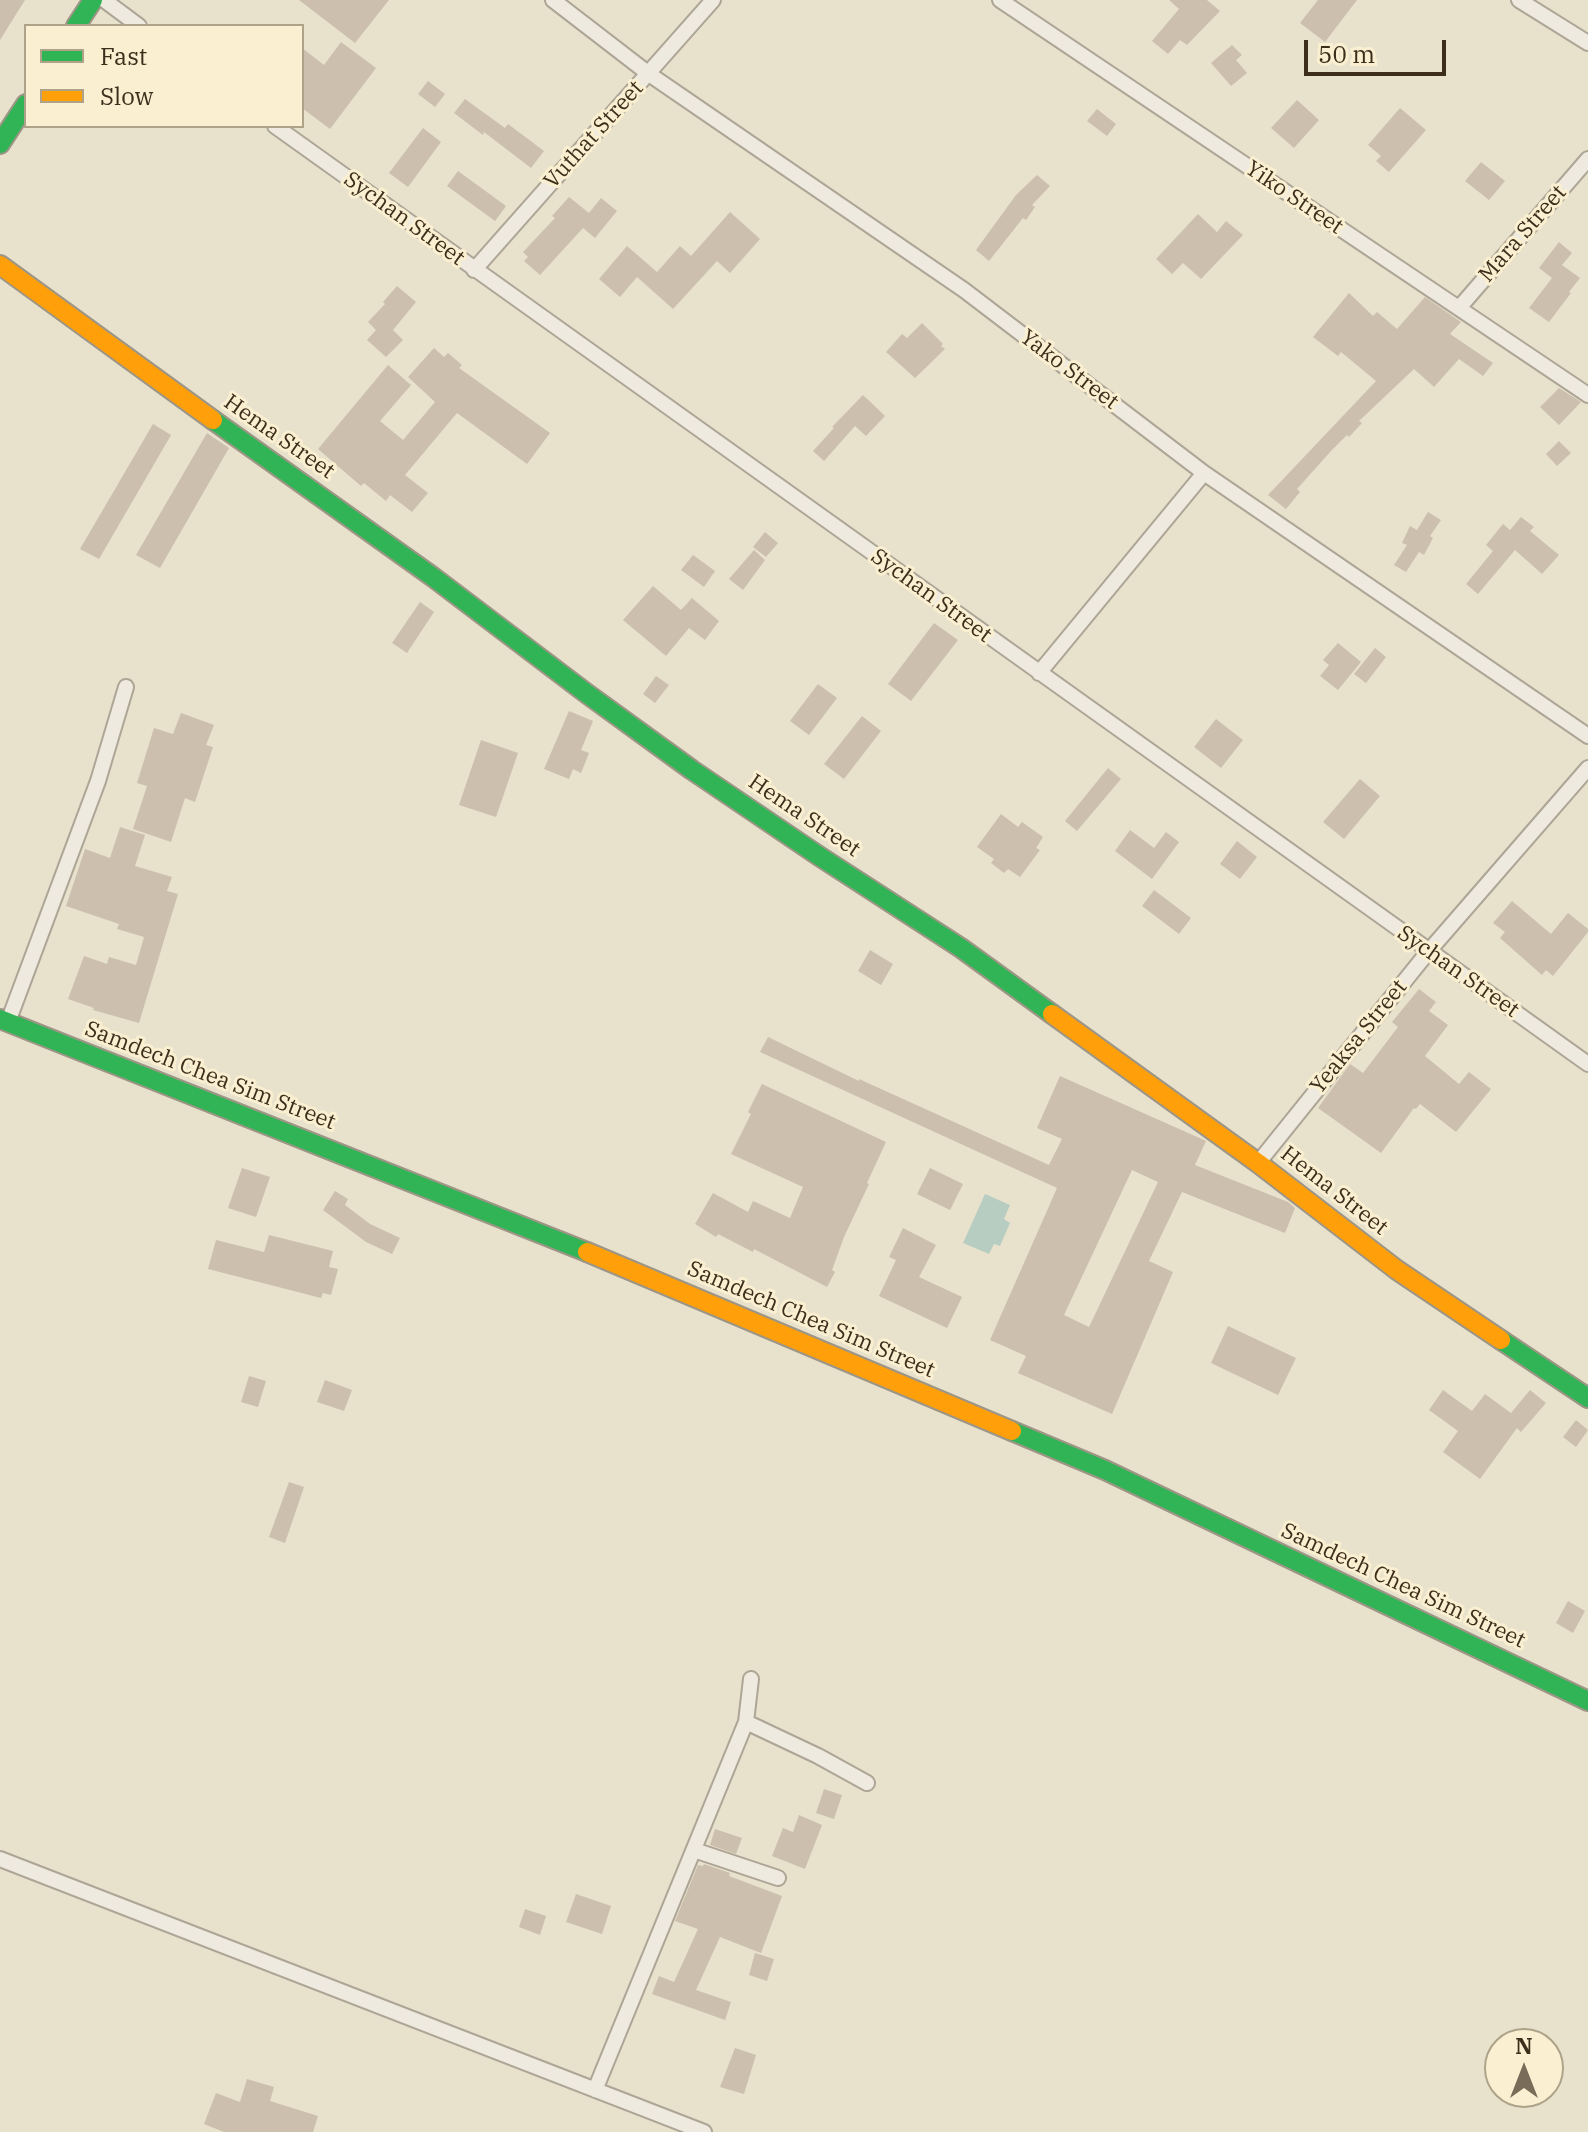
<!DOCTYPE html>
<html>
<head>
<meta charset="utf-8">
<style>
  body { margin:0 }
  #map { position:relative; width:1588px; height:2132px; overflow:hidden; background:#e8e1cc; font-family:"IBM Plex Serif",serif }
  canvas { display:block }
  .legend { position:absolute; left:24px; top:24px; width:280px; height:104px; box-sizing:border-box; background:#faf0d1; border:2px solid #aea289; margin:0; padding:10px 14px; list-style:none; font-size:24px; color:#3d2e1c }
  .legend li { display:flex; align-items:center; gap:16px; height:40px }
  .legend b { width:40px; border:2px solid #aea289 }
  .north { position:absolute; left:1484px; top:2028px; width:80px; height:80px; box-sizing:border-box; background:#faf0d1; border:2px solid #aea289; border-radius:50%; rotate:0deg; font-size:22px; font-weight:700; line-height:32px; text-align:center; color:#3d2e1c }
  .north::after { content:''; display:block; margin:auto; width:28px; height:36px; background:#796d5a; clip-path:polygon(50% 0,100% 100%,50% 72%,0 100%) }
  .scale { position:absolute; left:1304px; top:40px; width:142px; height:36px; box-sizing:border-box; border:4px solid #3d2e1c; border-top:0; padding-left:10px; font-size:24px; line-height:28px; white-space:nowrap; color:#3d2e1c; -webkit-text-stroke:6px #faf0d1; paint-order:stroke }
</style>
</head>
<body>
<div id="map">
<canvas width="1588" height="2132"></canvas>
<ul class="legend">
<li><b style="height:10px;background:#30b455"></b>Fast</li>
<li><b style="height:10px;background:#ff9f0a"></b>Slow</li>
</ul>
<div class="north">N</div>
<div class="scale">50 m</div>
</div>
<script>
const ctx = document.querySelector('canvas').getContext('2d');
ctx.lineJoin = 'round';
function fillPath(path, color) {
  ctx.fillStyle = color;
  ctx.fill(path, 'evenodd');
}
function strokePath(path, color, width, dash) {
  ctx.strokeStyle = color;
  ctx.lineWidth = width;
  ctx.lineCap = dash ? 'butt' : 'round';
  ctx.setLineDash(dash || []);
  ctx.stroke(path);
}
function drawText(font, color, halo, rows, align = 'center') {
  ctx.font = font + ' "IBM Plex Serif",serif';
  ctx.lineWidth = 6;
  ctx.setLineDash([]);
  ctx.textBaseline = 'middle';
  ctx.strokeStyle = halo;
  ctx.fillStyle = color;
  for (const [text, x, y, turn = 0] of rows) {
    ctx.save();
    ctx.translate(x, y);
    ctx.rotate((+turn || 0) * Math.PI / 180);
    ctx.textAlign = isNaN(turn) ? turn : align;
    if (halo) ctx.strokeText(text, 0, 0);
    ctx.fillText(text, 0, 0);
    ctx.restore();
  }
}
const water = new Path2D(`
  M 985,1194 L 1010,1205 L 1004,1219 L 1010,1223 L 1000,1246 L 994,1244 L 989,1254 L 963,1243 Z`);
const building = new Path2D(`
  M 0,0 L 25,0 L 0,40 Z
  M 299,0 L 389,0 L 355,43 Z
  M 1169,0 L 1207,0 L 1220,11 L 1187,45 L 1180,40 L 1168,54 L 1152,41 L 1179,9 Z
  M 1318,0 L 1357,0 L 1325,42 L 1300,23 Z
  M 341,42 L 376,68 L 330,129 L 302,108 L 302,48 L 324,65 Z
  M 1232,45 L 1242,55 L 1236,60 L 1247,73 L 1231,86 L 1211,63 Z
  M 428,81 L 445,94 L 435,107 L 418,94 Z
  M 465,99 L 505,128 L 508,124 L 544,151 L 531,168 L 484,132 L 483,135 L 454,113 Z
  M 1297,100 L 1319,120 L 1294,148 L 1271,128 Z
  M 1400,108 L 1426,130 L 1389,172 L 1376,161 L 1381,156 L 1368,145 Z
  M 1097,109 L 1116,124 L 1107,136 L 1087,121 Z
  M 423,128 L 441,142 L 408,187 L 389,173 Z
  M 1481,162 L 1505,181 L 1489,200 L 1465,181 Z
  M 458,171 L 506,206 L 495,221 L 447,186 Z
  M 1037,175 L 1050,186 L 1032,205 L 1035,207 L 1026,220 L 1023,218 L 989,261 L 976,250 L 1016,195 Z
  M 569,197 L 589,213 L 601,198 L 617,211 L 595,238 L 583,228 L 540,275 L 524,261 L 528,257 L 523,252 L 555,218 L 552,216 Z
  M 730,212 L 760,239 L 730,273 L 717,261 L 673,309 L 637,277 L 620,297 L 599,279 L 627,246 L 657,272 L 680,246 L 691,256 Z
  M 1198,214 L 1217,232 L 1226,221 L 1243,235 L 1201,279 L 1183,263 L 1172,274 L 1156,259 Z
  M 1559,242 L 1572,253 L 1562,265 L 1580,278 L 1569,292 L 1571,293 L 1549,322 L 1529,308 L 1552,278 L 1539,268 Z
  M 397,286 L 416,302 L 393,330 L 403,340 L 386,357 L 367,340 L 376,330 L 368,322 L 385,304 L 383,302 Z
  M 1349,293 L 1373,316 L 1377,312 L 1397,329 L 1425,297 L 1461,322 L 1450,334 L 1493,363 L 1483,376 L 1459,359 L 1434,387 L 1414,369 L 1359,421 L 1362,423 L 1349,437 L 1347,435 L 1331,451 L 1297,489 L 1300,492 L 1286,509 L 1268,495 L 1376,381 L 1341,352 L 1338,356 L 1313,337 Z
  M 922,323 L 943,344 L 941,346 L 945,349 L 915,378 L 886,352 L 902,334 L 907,338 Z
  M 434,348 L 444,357 L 448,353 L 462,365 L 459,368 L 550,433 L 527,464 L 457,413 L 405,475 L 428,493 L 412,512 L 390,495 L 386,501 L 364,483 L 361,486 L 318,449 L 388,365 L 411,385 L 380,421 L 403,440 L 435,402 L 408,377 Z
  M 1559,388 L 1581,402 L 1559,425 L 1540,407 Z
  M 863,395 L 885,416 L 866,436 L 855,426 L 824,461 L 813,451 L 834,428 L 832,427 Z
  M 153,424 L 171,435 L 99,559 L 80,549 Z
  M 207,433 L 229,448 L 160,568 L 136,555 Z
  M 1559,441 L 1571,453 L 1557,466 L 1546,454 Z
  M 1428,512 L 1441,520 L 1430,536 L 1433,538 L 1424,555 L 1419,552 L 1406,572 L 1394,565 L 1407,545 L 1402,543 L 1410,526 L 1417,530 Z
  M 1521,517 L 1534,527 L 1530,531 L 1559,555 L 1542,574 L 1515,550 L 1478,594 L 1466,584 L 1493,551 L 1486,545 L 1503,524 L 1510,530 Z
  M 765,532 L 778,543 L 766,557 L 753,547 Z
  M 754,550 L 765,560 L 743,590 L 729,579 Z
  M 693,555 L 715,571 L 704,587 L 681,570 Z
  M 653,586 L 681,610 L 692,598 L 719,621 L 705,640 L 689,628 L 666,656 L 623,620 Z
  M 420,602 L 434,612 L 407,653 L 392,643 Z
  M 934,623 L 958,640 L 911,701 L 888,684 Z
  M 1338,643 L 1361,662 L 1338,690 L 1320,676 L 1329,665 L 1323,660 Z
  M 1375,648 L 1386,657 L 1366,683 L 1354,674 Z
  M 656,676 L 669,685 L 655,703 L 643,694 Z
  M 818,684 L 837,698 L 809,735 L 790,721 Z
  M 569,711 L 593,721 L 581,750 L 589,753 L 581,773 L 573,769 L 569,779 L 544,769 Z
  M 181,713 L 214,725 L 206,745 L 213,747 L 195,802 L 185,798 L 171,842 L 133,829 L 147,786 L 137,783 L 154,728 L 173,734 Z
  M 862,716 L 881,731 L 844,779 L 824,764 Z
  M 1216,719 L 1243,740 L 1221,768 L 1194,747 Z
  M 481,740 L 518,753 L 496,817 L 459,805 Z
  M 1108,768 L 1121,779 L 1077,831 L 1065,821 Z
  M 1360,779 L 1380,796 L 1344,839 L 1323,822 Z
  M 1001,814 L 1018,827 L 1022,822 L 1043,837 L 1036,848 L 1040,850 L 1020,877 L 1008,869 L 1004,873 L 991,863 L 994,859 L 977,847 Z
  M 120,827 L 145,835 L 135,866 L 172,877 L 167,891 L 178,894 L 139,1023 L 93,1010 L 94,1008 L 68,999 L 84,956 L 107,964 L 109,957 L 136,965 L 144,937 L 117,929 L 119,924 L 66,906 L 85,849 L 110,858 Z
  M 1130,830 L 1154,848 L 1166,832 L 1179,842 L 1152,879 L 1115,851 Z
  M 1237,841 L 1257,857 L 1240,879 L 1220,864 Z
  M 1154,890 L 1191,918 L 1179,934 L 1142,906 Z
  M 1512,901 L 1551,934 L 1568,913 L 1588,929 L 1588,932 L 1553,976 L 1546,970 L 1542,975 L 1500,938 L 1505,932 L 1493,923 Z
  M 870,950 L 893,964 L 881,985 L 858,971 Z
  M 1419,989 L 1436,1002 L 1429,1011 L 1448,1025 L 1425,1056 L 1459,1084 L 1469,1072 L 1491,1089 L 1456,1132 L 1420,1104 L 1416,1109 L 1414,1108 L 1381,1153 L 1318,1108 L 1350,1064 L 1363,1073 L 1398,1027 L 1392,1022 Z
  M 768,1037 L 859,1081 L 859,1079 L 1049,1165 L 1062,1139 L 1037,1128 L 1060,1076 L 1204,1140 L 1206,1141 L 1195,1165 L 1288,1202 L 1295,1208 L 1285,1233 L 1182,1192 L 1149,1261 L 1173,1272 L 1112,1414 L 1018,1373 L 1026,1356 L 990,1340 L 1057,1188 L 760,1052 ZM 1132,1170 L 1158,1182 L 1089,1327 L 1064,1315 Z
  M 762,1084 L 886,1142 L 867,1183 L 869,1184 L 844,1237 L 832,1270 L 835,1272 L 827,1287 L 754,1249 L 753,1252 L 718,1234 L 716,1237 L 695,1224 L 713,1193 L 748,1212 L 753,1201 L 790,1218 L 803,1187 L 731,1154 L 751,1114 L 748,1112 Z
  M 242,1168 L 270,1177 L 256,1217 L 228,1208 Z
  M 930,1168 L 963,1184 L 950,1210 L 917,1194 Z
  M 335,1191 L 348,1199 L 345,1205 L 370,1224 L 400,1238 L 392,1254 L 366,1242 L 323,1210 Z
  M 903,1228 L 936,1245 L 919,1277 L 962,1297 L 947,1328 L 879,1296 L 896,1260 L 889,1257 Z
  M 269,1235 L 333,1251 L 329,1267 L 338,1269 L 331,1295 L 323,1293 L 321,1298 L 208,1269 L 216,1240 L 264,1252 Z
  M 1228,1326 L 1296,1358 L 1278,1395 L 1211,1363 Z
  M 249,1376 L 266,1381 L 258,1407 L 241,1402 Z
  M 325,1380 L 352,1390 L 344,1411 L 317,1402 Z
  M 1443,1390 L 1472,1411 L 1485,1394 L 1511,1413 L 1530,1390 L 1546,1403 L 1521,1432 L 1517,1428 L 1480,1479 L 1443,1452 L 1458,1431 L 1429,1410 Z
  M 1576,1420 L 1588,1430 L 1576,1447 L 1563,1437 Z
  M 289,1482 L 304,1487 L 285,1543 L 269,1537 Z
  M 1568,1601 L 1585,1611 L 1573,1633 L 1556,1623 Z
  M 824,1789 L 842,1795 L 834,1819 L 816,1813 Z
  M 799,1815 L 822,1825 L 805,1869 L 772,1856 L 783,1828 L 793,1832 Z
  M 715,1829 L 742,1838 L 736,1854 L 710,1845 Z
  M 704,1864 L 730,1873 L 729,1876 L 782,1896 L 761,1953 L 720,1937 L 696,1990 L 731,2002 L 725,2020 L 652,1994 L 659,1976 L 674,1982 L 698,1929 L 675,1921 L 698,1865 L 703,1866 Z
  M 576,1894 L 611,1906 L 602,1934 L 566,1922 Z
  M 525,1909 L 546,1916 L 540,1935 L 519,1927 Z
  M 755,1953 L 774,1959 L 767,1981 L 749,1975 Z
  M 735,2048 L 756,2055 L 744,2094 L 720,2087 Z
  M 247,2079 L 274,2087 L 270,2101 L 318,2116 L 313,2132 L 224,2132 L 204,2124 L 216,2093 L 240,2102 Z`);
const street = new Path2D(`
  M 104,0 L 139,26
  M 553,0 L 649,74 L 964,290 L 1204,473 L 1588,736
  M 1000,0 L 1588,395
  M 1519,0 L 1588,43
  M 275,126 L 1588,1064
  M 474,270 L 713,0
  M 1459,308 L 1588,159
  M 1039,673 L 1204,473
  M 8,1022 L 98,781 L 126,687
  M 1258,1163 L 1428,952 L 1588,768
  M 746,1722 L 818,1756 L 867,1783
  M 694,1850 L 778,1878
  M 0,1859 L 704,2132
  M 595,2090 L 746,1722 L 751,1679`);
const fast = new Path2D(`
  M 76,26 L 93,0
  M 0,144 L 26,104
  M 213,420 L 433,577 L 586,693 L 692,770 L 819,856 L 961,948 L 1052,1014
  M 0,1019 L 587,1252
  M 1501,1340 L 1588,1398
  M 1012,1431 L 1105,1470 L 1588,1701`);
const slow = new Path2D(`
  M 0,265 L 213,420
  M 1052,1014 L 1258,1163 L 1397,1270 L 1501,1340
  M 587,1252 L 1012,1431`);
const streetNames = [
  ["Vuthat Street",594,135,-48],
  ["Yiko Street",1294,198,34],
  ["Sychan Street",404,219,36],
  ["Mara Street",1523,234,-49],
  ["Yako Street",1069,370,37],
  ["Hema Street",279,437,35],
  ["Sychan Street",931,596,36],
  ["Hema Street",804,816,34],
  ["Sychan Street",1458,972,35],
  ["Yeaksa Street",1359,1037,-51],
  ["Samdech Chea Sim Street",210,1076,21],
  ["Hema Street",1334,1191,38],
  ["Samdech Chea Sim Street",811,1320,23],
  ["Samdech Chea Sim Street",1403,1586,25]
];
fillPath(water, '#b8cdc2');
fillPath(building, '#ccbfad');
strokePath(street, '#ada596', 18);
strokePath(fast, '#9d9585', 22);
strokePath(slow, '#9d9585', 22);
strokePath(street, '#efeadf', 14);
strokePath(fast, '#30b455', 18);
strokePath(slow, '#ff9f0a', 18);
drawText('22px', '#3d2e1c', '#faf0d1', streetNames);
</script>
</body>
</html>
